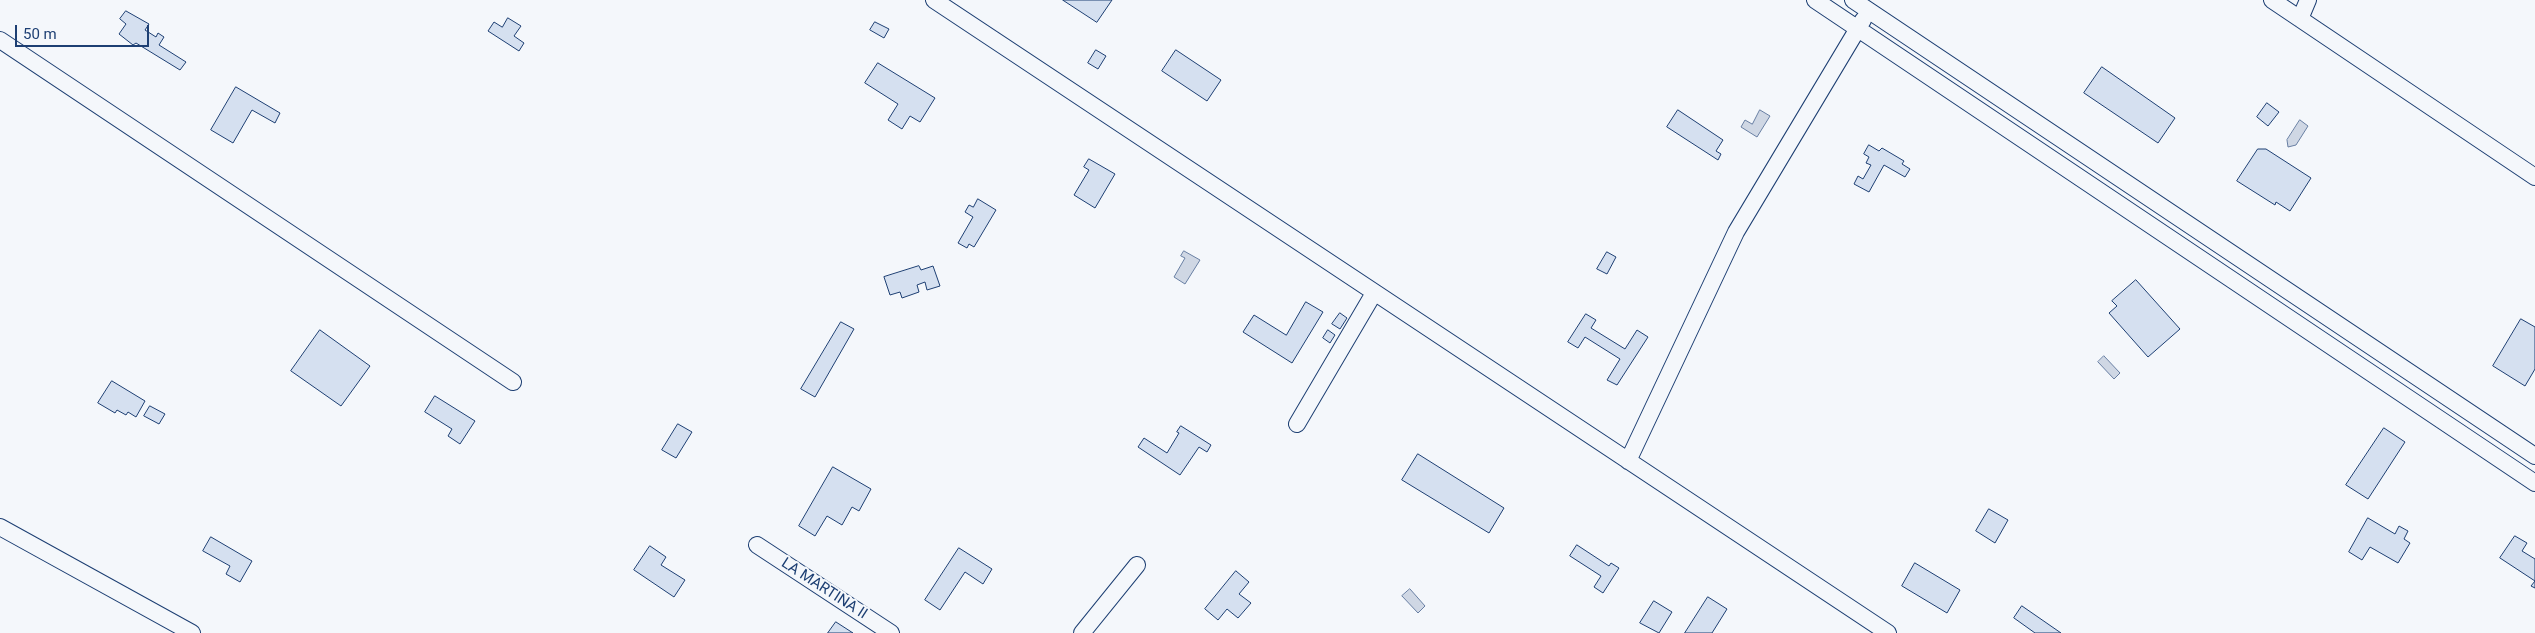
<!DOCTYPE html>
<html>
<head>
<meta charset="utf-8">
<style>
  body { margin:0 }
  #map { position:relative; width:2535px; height:633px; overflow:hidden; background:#f4f7fb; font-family:Roboto,sans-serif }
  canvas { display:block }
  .scale { position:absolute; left:15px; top:25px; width:134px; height:22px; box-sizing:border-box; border:2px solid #1d3f73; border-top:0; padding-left:6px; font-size:15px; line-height:18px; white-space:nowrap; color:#1d3f73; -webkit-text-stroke:4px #f4f7fb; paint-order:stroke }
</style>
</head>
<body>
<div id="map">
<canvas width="2535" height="633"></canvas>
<div class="scale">50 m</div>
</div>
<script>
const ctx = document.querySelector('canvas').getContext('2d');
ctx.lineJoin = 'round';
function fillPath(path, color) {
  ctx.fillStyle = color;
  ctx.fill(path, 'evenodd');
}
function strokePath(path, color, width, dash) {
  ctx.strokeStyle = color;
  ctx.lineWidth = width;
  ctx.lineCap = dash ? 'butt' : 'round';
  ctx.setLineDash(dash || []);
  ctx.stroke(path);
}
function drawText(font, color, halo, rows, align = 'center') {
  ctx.font = font + ' Roboto,sans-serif';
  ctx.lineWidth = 4;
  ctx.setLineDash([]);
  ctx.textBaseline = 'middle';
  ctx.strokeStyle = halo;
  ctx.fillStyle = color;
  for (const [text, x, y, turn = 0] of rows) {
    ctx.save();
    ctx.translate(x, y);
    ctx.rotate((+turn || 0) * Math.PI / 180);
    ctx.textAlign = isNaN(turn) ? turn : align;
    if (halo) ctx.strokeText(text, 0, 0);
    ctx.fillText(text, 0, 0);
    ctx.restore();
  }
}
const water = new Path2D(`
  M 1760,110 L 1770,116 L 1757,137 L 1741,127 L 1745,120 L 1752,124 Z
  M 2300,120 L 2308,126 L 2296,145 L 2288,147 L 2287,140 Z
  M 1184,251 L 1200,260 L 1185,284 L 1174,277 L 1185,258 L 1181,256 Z
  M 2104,356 L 2120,373 L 2114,379 L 2098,362 Z
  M 1410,589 L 1425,606 L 1418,613 L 1402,596 Z`);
const building = new Path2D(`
  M 1063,0 L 1112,0 L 1097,22 Z
  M 126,11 L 149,24 L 145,30 L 156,37 L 158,33 L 164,37 L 159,45 L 186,62 L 180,70 L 136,43 L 133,45 L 119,34 L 126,24 L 120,19 Z
  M 508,18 L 521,26 L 514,36 L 524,43 L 519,51 L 488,31 L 494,22 L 502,27 Z
  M 875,22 L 889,29 L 884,38 L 870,30 Z
  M 1096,50 L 1106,56 L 1098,69 L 1088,63 Z
  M 1176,50 L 1221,80 L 1207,101 L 1162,71 Z
  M 878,63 L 935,98 L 920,122 L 910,116 L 902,129 L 888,120 L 898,104 L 865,83 Z
  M 2102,67 L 2175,118 L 2158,143 L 2084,93 Z
  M 236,87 L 280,113 L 275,123 L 252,110 L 233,143 L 211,130 Z
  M 2267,103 L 2279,112 L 2268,126 L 2257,117 Z
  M 1678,110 L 1723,140 L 1716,151 L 1721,154 L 1718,160 L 1667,127 Z
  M 1869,145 L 1879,151 L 1882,148 L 1904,161 L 1902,164 L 1910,169 L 1905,177 L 1884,165 L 1869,192 L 1854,184 L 1858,176 L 1863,179 L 1871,165 L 1866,163 L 1869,157 L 1864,154 Z
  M 2258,149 L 2266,149 L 2311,178 L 2290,211 L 2276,202 L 2275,205 L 2237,181 Z
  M 1089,159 L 1115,174 L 1095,208 L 1074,195 L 1089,170 L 1084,167 Z
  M 978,199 L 996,210 L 974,247 L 969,244 L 967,248 L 958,243 L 973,217 L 965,212 L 969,205 L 973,207 Z
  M 1607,252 L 1616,257 L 1607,274 L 1597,269 Z
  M 919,266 L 921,270 L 933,266 L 940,286 L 927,290 L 925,282 L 917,285 L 919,292 L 902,298 L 900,292 L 890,295 L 884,277 Z
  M 2136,280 L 2180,329 L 2148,357 L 2109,313 L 2117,306 L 2112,301 Z
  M 1306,302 L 1323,312 L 1292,363 L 1243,332 L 1254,315 L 1286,335 Z
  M 1340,313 L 1347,318 L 1340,329 L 1332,324 Z
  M 1586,314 L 1596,320 L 1591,328 L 1625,349 L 1637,330 L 1648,337 L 1617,385 L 1607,380 L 1620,359 L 1585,337 L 1578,348 L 1568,342 Z
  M 2521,319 L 2535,327 L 2535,369 L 2525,386 L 2493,366 Z
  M 841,322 L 854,329 L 815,397 L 801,389 Z
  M 320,330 L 370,366 L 341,406 L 291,371 Z
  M 1328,330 L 1335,335 L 1330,343 L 1323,338 Z
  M 112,381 L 145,401 L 136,417 L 128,412 L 126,415 L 117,410 L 115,413 L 98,403 Z
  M 435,396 L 475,421 L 460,444 L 448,436 L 452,429 L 425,412 Z
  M 150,406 L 165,414 L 159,424 L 144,416 Z
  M 678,424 L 692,432 L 676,458 L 662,450 Z
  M 1181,426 L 1211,445 L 1207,452 L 1199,447 L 1180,475 L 1138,447 L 1144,438 L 1167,453 L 1179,433 L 1177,432 Z
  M 2384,428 L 2405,442 L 2368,499 L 2346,485 Z
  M 1418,454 L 1504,508 L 1489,533 L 1402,480 Z
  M 833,467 L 871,489 L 859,511 L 852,507 L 842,525 L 827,516 L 815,536 L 799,526 Z
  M 1989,509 L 2008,520 L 1995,543 L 1976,531 Z
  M 2368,518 L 2395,534 L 2399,526 L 2408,531 L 2404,539 L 2410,543 L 2398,563 L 2370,547 L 2362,560 L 2349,552 Z
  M 2515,536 L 2527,543 L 2522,551 L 2535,559 L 2535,588 L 2531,586 L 2535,581 L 2500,558 Z
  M 211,537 L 252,561 L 240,582 L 226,574 L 230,566 L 203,551 Z
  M 1577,545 L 1609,566 L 1611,563 L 1619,568 L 1603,593 L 1594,587 L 1601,576 L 1570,556 Z
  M 650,546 L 666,557 L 661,565 L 685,580 L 674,597 L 634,570 Z
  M 959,548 L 992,569 L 983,584 L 965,572 L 940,610 L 925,600 Z
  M 1915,563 L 1960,590 L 1947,613 L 1902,586 Z
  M 1236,571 L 1249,582 L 1239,594 L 1251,603 L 1238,618 L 1227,609 L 1218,620 L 1205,609 Z
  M 1708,597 L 1727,609 L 1712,633 L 1685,633 Z
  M 1654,601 L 1672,612 L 1659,633 L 1640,623 Z
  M 2022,606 L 2061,633 L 2035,633 L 2014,618 Z
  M 836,622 L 853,633 L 828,633 Z`);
const minor = new Path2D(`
  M 934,0 L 1888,633
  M 1815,0 L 2535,483
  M 1853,0 L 2535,456
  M 2272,0 L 2535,177
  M 2300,19 L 2308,0
  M 0,40 L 513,382
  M 1297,424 L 1374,293
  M 1628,461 L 1736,232 L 1863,20
  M 0,527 L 192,633
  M 757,545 L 891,633
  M 1082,633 L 1137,565`);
const streetNames = [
  ["LA MARTINA II",824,589,33]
];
fillPath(water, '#cfd7e4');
strokePath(water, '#687fa3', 1);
fillPath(building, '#d5e0f0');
strokePath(building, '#1d3f73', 1);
strokePath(minor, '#1d3f73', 18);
strokePath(minor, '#f4f7fb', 16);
drawText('15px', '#1d3f73', '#f4f7fb', streetNames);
</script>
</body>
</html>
